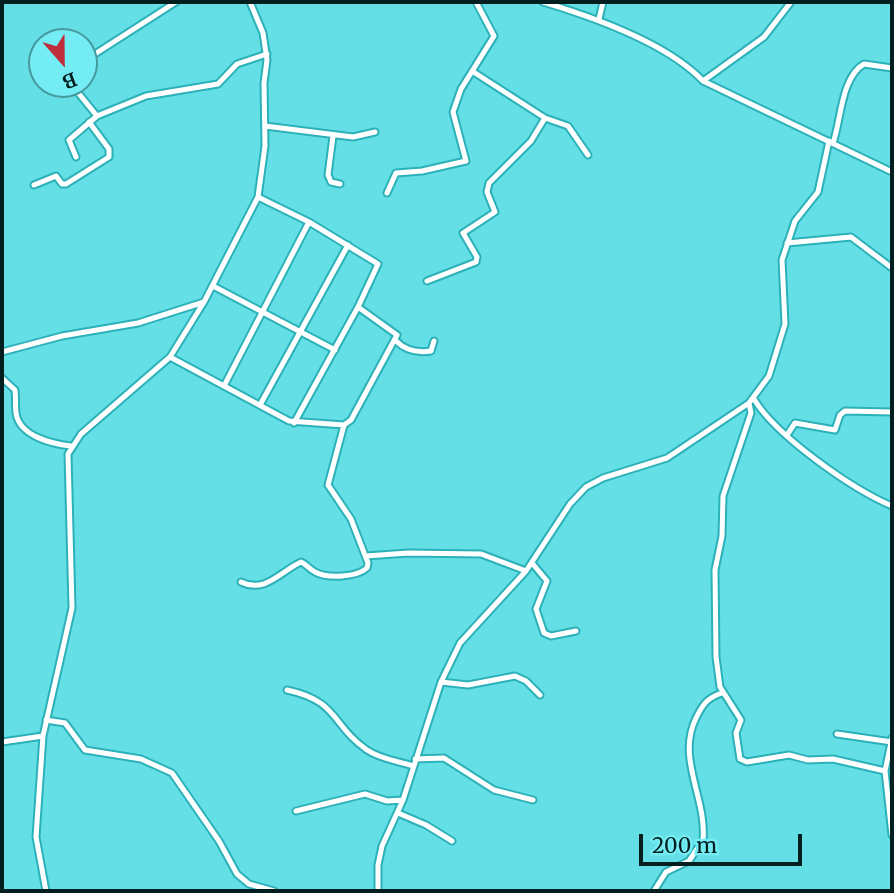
<!DOCTYPE html>
<html>
<head>
<meta charset="utf-8">
<style>
  body { margin:0 }
  #map { position:relative; width:894px; height:893px; overflow:hidden; background:#65dfe6; font-family:Merriweather,serif }
  canvas { display:block }
  .frame { position:absolute; inset:0; border:4px solid #031e1f; pointer-events:none }
  .north { position:absolute; left:28px; top:28px; width:70px; height:70px; box-sizing:border-box; background:#73ecf3; border:2px solid #469a9e; border-radius:50%; rotate:159deg; font-size:19px; font-weight:700; line-height:28px; text-align:center; color:#031e1f }
  .north::after { content:''; display:block; margin:auto; width:24px; height:32px; background:#be2e3d; clip-path:polygon(50% 0,100% 100%,50% 72%,0 100%) }
  .scale { position:absolute; left:639px; top:834px; width:163px; height:32px; box-sizing:border-box; border:4px solid #031e1f; border-top:0; padding-left:9px; font-size:21px; line-height:24px; white-space:nowrap; color:#031e1f; -webkit-text-stroke:5px #73ecf3; paint-order:stroke }
</style>
</head>
<body>
<div id="map">
<canvas width="894" height="893"></canvas>
<div class="frame"></div>
<div class="north">B</div>
<div class="scale">200 m</div>
</div>
<script>
const ctx = document.querySelector('canvas').getContext('2d');
ctx.lineJoin = 'round';
function strokePath(path, color, width, dash) {
  ctx.strokeStyle = color;
  ctx.lineWidth = width;
  ctx.lineCap = dash ? 'butt' : 'round';
  ctx.setLineDash(dash || []);
  ctx.stroke(path);
}
const minor = new Path2D(`
  M 543,2 C 593,17 667,43 703,81 L 892,172
  M 599,19 L 603,2
  M 84,61 L 176,2
  M 472,71 L 545,118 L 568,126 L 588,155
  M 703,81 L 764,37 L 791,2
  M 71,84 L 97,116
  M 265,126 L 353,137 L 375,132
  M 333,136 L 328,175 L 331,182 L 340,184
  M 833,143 C 841,121 841,77 864,64 L 892,68
  M 76,157 L 69,140 L 97,116 L 146,96 L 218,84 L 237,64 L 267,54
  M 34,185 L 56,176 L 62,184 L 66,184 L 109,157 L 109,149 L 89,122
  M 387,193 L 396,173 L 422,171 L 466,161 L 453,112 L 461,89 L 494,36 L 476,2
  M 258,197 L 309,222 L 378,264 L 358,307 L 294,423
  M 787,243 L 851,237 L 892,268
  M 427,281 L 476,262 L 477,257 L 463,233 L 495,212 L 487,192 L 489,183 L 531,141 L 545,118
  M 213,286 L 335,350
  M 396,341 C 405,350 418,353 431,351 L 434,341
  M 2,352 L 62,336 L 138,323 L 204,302
  M 170,357 L 289,421 L 344,425
  M 2,378 L 15,390 C 16,398 15,405 16,413 C 19,436 52,444 71,446
  M 224,386 L 309,222
  M 754,399 C 776,436 852,489 892,506
  M 749,403 L 751,413 L 723,496 L 722,536 L 715,570 L 716,657 L 720,687 L 741,720 L 736,733 L 740,759 L 747,762 L 789,755 L 808,760 L 833,759 L 885,771
  M 260,405 L 348,245
  M 787,435 L 795,423 L 835,430 L 840,415 L 845,411 L 892,412
  M 366,556 L 408,553 L 481,554 L 526,571
  M 532,563 L 547,581 L 536,609 L 544,633 L 551,636 L 576,631
  M 241,582 C 265,594 281,571 301,562 C 306,564 309,569 315,572 C 328,579 357,577 367,568 L 368,563 L 351,519 L 328,485 L 344,425 L 351,420 L 397,335 L 358,307
  M 441,682 L 468,685 L 515,676 L 526,681 L 540,695
  M 287,690 C 339,701 331,725 367,750 C 380,759 398,761 413,766
  M 46,720 L 65,723 L 85,750 L 141,759 L 172,773 L 219,841 L 237,874 L 249,884 L 274,891
  M 837,734 L 892,742
  M 892,738 L 885,771 L 892,835
  M 2,742 L 43,736
  M 415,759 L 444,758 L 494,790 L 533,800
  M 296,811 L 365,794 L 387,801 L 403,800
  M 398,813 L 426,825 L 452,841
  M 46,891 L 36,837 L 43,736 L 72,608 L 68,454 L 81,434 L 170,357 L 204,302 L 258,197 L 265,146 L 264,83 L 267,60 L 263,33 L 250,2
  M 378,891 L 378,865 L 382,846 L 403,800 L 441,682 L 460,643 L 526,571 L 570,504 L 586,487 L 603,478 L 667,458 L 749,403 L 769,376 L 785,324 L 782,260 L 795,221 L 818,192 L 829,141
  M 654,891 L 666,872 L 689,861 L 703,840 C 707,798 676,759 696,718 C 703,704 707,698 722,693`);
strokePath(minor, '#2bb1b8', 9);
strokePath(minor, '#fff', 5);
</script>
</body>
</html>
